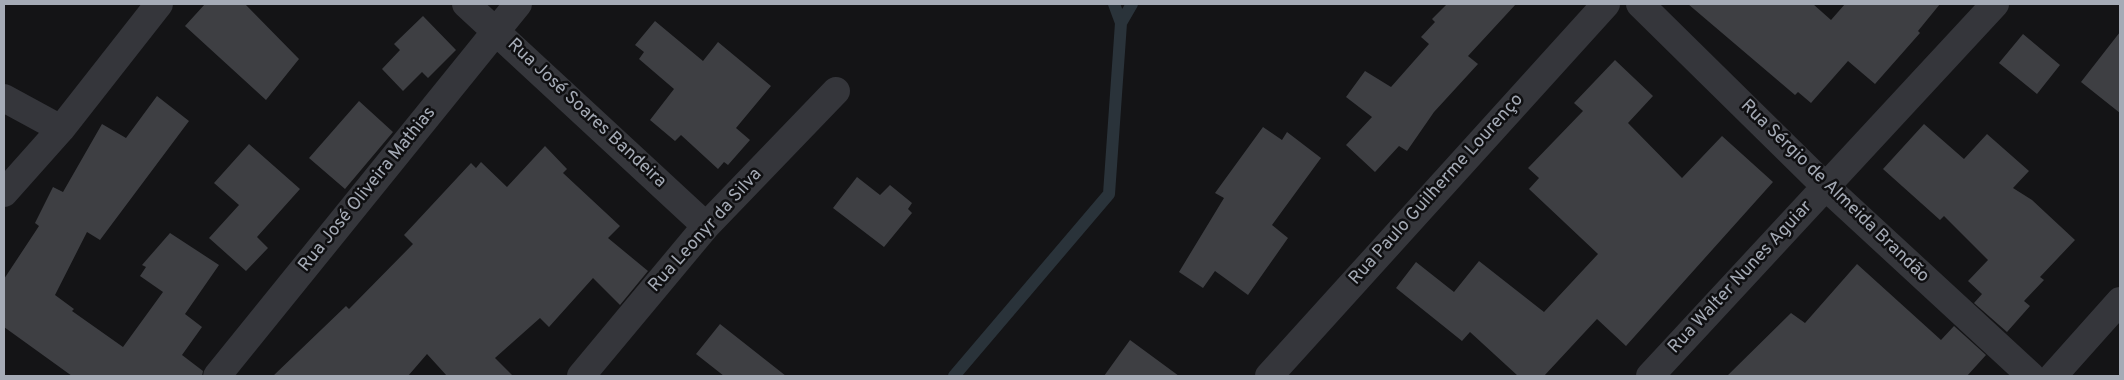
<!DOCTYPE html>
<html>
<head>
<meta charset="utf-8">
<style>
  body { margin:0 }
  #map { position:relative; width:2124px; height:380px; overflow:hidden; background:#141416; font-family:Overpass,sans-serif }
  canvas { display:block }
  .frame { position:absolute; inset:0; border:5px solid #a5abb6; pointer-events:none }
</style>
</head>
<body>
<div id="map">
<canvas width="2124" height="380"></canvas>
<div class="frame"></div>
</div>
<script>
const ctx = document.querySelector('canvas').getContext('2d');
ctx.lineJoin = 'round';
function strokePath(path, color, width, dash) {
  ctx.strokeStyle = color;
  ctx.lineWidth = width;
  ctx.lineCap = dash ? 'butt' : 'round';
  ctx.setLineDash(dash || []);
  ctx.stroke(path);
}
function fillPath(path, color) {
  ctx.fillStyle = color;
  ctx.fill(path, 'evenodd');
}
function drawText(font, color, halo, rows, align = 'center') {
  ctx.font = font + ' Overpass,sans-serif';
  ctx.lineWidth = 5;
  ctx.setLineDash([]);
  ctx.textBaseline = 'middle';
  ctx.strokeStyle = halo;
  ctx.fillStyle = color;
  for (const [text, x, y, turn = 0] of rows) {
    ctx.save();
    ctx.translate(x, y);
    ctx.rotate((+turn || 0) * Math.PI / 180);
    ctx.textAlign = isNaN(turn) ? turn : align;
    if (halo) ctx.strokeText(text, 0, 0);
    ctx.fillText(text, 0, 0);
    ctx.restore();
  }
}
const stream = new Path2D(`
  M 1114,4 L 1121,23
  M 954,376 L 1109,194 L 1121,23 L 1132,4`);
const building = new Path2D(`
  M 205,4 L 245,4 L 299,59 L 266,100 L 185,26 Z
  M 1447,4 L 1516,4 L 1468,56 L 1478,64 L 1434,112 L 1407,151 L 1399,146 L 1375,172 L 1346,145 L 1372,117 L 1346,97 L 1365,71 L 1391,87 L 1429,44 L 1421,37 L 1435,22 L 1432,19 Z
  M 1688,4 L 1813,4 L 1831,20 L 1845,4 L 1940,4 L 1918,31 L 1920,33 L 1875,84 L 1848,61 L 1811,103 L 1798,92 L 1795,95 Z
  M 423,16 L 456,50 L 428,78 L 422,72 L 403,91 L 382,69 L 400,50 L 394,44 Z
  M 655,21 L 703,61 L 718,42 L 771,86 L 736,128 L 750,140 L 728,165 L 724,162 L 718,169 L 681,135 L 675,141 L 650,120 L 674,89 L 639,59 L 644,52 L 635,45 Z
  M 2120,32 L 2120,113 L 2081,82 Z
  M 2023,34 L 2060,65 L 2037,94 L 1999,63 Z
  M 1615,60 L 1653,96 L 1628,123 L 1682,178 L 1722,136 L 1773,182 L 1626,346 L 1597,319 L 1544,376 L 1518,376 L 1470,332 L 1462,341 L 1396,288 L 1416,262 L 1454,292 L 1479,261 L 1544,312 L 1598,254 L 1529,189 L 1539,178 L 1528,168 L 1583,111 L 1574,103 Z
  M 157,96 L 189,121 L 100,240 L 87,232 L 55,295 L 74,309 L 72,311 L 123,347 L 163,292 L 140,276 L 146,267 L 142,265 L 170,233 L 219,265 L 185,314 L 202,327 L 182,355 L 203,371 L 202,376 L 72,376 L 4,327 L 4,279 L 39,226 L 35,223 L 53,187 L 63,192 L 102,124 L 126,138 Z
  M 359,101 L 393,132 L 345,189 L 309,158 Z
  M 1924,124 L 1964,159 L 1987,134 L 2029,171 L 2013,188 L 2032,200 L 2075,240 L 2040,277 L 2044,280 L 2024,301 L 2030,306 L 2007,332 L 1974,303 L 1982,294 L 1968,281 L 1988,260 L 1944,216 L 1940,220 L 1883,169 Z
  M 1263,127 L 1282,140 L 1287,132 L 1321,158 L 1272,225 L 1288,238 L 1248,295 L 1215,271 L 1203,288 L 1179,272 L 1224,198 L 1215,193 Z
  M 249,144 L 300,189 L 257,237 L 268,248 L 246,271 L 209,238 L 239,205 L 214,183 Z
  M 545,146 L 567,169 L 563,173 L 620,226 L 608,238 L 648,271 L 620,305 L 593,278 L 549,327 L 540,318 L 495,358 L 513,376 L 447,376 L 427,354 L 408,376 L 273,376 L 346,306 L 349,309 L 413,244 L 404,235 L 471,163 L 476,168 L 481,162 L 507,187 Z
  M 857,177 L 880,195 L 890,185 L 912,203 L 908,209 L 912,213 L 884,247 L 833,208 Z
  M 1857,264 L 1941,340 L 1954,326 L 1986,355 L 1967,376 L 1727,376 L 1791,313 L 1805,323 Z
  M 720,324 L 786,376 L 724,376 L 696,354 Z
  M 1130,340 L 1179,376 L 1104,376 Z`);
const minor = new Path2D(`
  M 466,4 L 706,226
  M 1640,4 L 1825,186 L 2031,376
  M 4,98 L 61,129
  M 4,193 L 61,129 L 159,4
  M 217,376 L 518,4
  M 581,376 L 706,226 L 836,91
  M 1269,376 L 1606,4
  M 1650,376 L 1995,4
  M 2053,376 L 2120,301`);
const streetNames = [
  ["Rua José Soares Bandeira",586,114,43],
  ["Rua José Oliveira Mathias",368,190,-51],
  ["Rua Paulo Guilherme Lourenço",1437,190,-48],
  ["Rua Sérgio de Almeida Brandão",1834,192,44],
  ["Rua Leonyr da Silva",706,231,-48],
  ["Rua Walter Nunes Aguiar",1741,278,-47]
];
strokePath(stream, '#2a333a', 12);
fillPath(building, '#3e3f43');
strokePath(minor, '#35363b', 28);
drawText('18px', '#a5abb6', '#0f0f11', streetNames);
</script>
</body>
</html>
